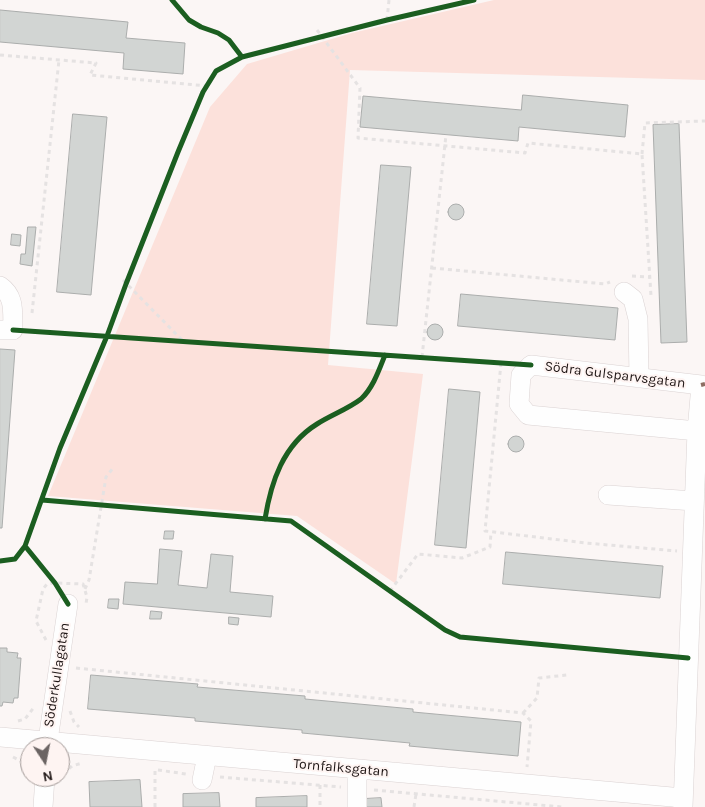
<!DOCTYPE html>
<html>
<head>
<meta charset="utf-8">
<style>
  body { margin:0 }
  #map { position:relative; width:705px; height:807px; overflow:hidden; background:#fbf6f5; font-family:Karla,sans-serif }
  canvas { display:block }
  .north { position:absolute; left:20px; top:737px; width:50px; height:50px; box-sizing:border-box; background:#fef4f2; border:1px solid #a49b99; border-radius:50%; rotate:169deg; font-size:14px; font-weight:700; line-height:20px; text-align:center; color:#1e1514 }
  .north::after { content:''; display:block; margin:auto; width:18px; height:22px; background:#6b6463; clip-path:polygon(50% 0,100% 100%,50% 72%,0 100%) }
</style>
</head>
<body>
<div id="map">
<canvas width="705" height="807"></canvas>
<div class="north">N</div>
</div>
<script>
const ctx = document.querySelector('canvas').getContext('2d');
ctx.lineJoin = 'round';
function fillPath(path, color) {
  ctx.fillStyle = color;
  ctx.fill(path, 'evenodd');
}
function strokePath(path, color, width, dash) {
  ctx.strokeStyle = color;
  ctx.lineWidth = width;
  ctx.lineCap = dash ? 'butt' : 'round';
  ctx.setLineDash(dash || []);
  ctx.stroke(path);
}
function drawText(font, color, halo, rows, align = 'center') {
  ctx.font = font + ' Karla,sans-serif';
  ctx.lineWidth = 4;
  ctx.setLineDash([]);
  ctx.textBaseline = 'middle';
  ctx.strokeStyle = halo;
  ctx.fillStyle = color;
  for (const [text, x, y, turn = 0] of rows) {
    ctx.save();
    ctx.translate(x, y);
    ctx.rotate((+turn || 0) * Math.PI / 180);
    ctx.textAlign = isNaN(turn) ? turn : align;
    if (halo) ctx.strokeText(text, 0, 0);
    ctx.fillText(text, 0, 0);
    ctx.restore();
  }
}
const green = new Path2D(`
  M 494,0 L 705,0 L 705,80 L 350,70 L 328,365 L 423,374 L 396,584 L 297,516 L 48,496 L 210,107 L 247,64 L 352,33 Z`);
const building = new Path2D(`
  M 0,10 L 128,22 L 126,38 L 185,43 L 183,74 L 123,69 L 124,53 L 0,42 Z
  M 523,95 L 628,105 L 625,137 L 519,127 L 518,141 L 360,127 L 363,96 L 521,110 Z
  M 73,114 L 107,117 L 91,295 L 57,292 Z
  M 679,124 L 687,342 L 661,343 L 653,125 Z
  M 381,165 L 411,167 L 397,326 L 367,324 Z
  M448 212a8 8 0 1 1 16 0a8 8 0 1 1-16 0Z
  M 28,227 L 36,227 L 32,266 L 20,264 L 21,254 L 25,254 Z
  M 12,234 L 21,235 L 20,246 L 11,245 Z
  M 461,294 L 618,308 L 615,340 L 458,326 Z
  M427 332a8 8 0 1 1 16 0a8 8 0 1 1-16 0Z
  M 0,349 L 15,350 L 2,528 L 0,528 Z
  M 449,389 L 480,392 L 466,548 L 435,545 Z
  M508 444a8 8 0 1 1 16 0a8 8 0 1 1-16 0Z
  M 165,531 L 174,531 L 173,539 L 164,539 Z
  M 160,549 L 182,551 L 178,585 L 207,588 L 211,554 L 233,556 L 230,592 L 273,596 L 271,617 L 123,604 L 125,582 L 157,584 Z
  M 506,552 L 663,566 L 660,598 L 503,584 Z
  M 109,599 L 119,599 L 118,609 L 108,608 Z
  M 151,611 L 162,612 L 161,619 L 150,619 Z
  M 229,617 L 239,618 L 238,625 L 229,624 Z
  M 0,648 L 7,648 L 7,652 L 18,653 L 17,658 L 21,658 L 18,698 L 14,698 L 13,703 L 3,702 L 2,706 L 0,706 Z
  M 91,675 L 198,684 L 197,687 L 305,696 L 305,699 L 413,709 L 413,712 L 521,722 L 518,756 L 409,746 L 410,743 L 302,733 L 302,730 L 195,721 L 195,718 L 88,709 Z
  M 140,780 L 142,807 L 90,807 L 89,782 Z
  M 219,793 L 220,807 L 183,807 L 183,794 Z
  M 307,796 L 307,807 L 256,807 L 256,798 Z
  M 381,798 L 382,807 L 364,807 L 364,799 Z`);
const path = new Path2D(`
  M 387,20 L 389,0
  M 317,30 L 360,88 L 358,138 L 525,153 L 528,143 L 642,154 L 651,296
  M 0,55 L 96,63 L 90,75 L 207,86
  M 642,154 L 645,123 L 705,121
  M 432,268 L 605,284 L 610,282
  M 632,276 L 650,277
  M 123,280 L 183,341
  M 32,313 L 59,60
  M 422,357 L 446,135
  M 501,363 L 485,531 L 586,543 L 677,551
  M 85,589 L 89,580 L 106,477 L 113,468
  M 390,591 L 418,554 L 462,558 L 490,547 L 491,532
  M 46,640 L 36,621 L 43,589 L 47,584 L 55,583 L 83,584 L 87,597 L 86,604
  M 76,668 L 523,713 L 531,721 L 527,767
  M 70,711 L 74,722 L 79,727
  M 523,713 L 537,698 L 539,678 L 567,675
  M 18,721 L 25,719 L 35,706
  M 13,757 L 23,762 L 28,776
  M 158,770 L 186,774
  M 63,774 L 72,766 L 82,763
  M 220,777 L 341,787
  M 320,785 L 320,807
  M 374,790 L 562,807
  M 155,807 L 155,770
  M 414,807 L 416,794`);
const minor = new Path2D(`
  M 0,286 C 16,297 12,313 13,330 L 0,330
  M 624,292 L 633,299 L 638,319 L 639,378
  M 608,495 L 694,501
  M 0,737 L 683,798
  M 47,747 L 68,604
  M 357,769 L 357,807
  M 202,780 L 207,756
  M 43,807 L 45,777
  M 683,807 L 697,431 L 701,385 L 531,365 L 521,375 L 519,404 L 528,415 L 697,431`);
const quiet = new Path2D(`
  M 701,385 L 705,384`);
const cycleway = new Path2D(`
  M 172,0 L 189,20 L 201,27 L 218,33 L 229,40 L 242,57
  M 13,330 L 531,365
  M 42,500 L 291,521 L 445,630 L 460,637 L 688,658
  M 265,519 C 271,482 283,445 317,424 C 331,415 348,409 361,399 C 373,388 379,370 385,355
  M 25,546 L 55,583 L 68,604
  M 0,561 L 15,559 L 25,546 L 60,448 L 107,336 L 126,284 L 178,152 L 203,92 L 216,71 L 242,57 L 387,20 L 474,0`);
const streetNames = [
  ["Södra Gulsparvsgatan",615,375,7],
  ["Söderkullagatan",57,675,-81],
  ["Tornfalksgatan",341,768,5]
];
fillPath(green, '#fce1db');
fillPath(building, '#d2d5d3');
strokePath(building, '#abadac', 1);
strokePath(minor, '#dad2d2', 20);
strokePath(path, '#e5e2e2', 3, [4, 4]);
strokePath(minor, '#fefefe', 19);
strokePath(quiet, '#8d6e63', 4, [8, 4]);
strokePath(cycleway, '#1b5e20', 5);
drawText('14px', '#1e1514', '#fef4f2', streetNames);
</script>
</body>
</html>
